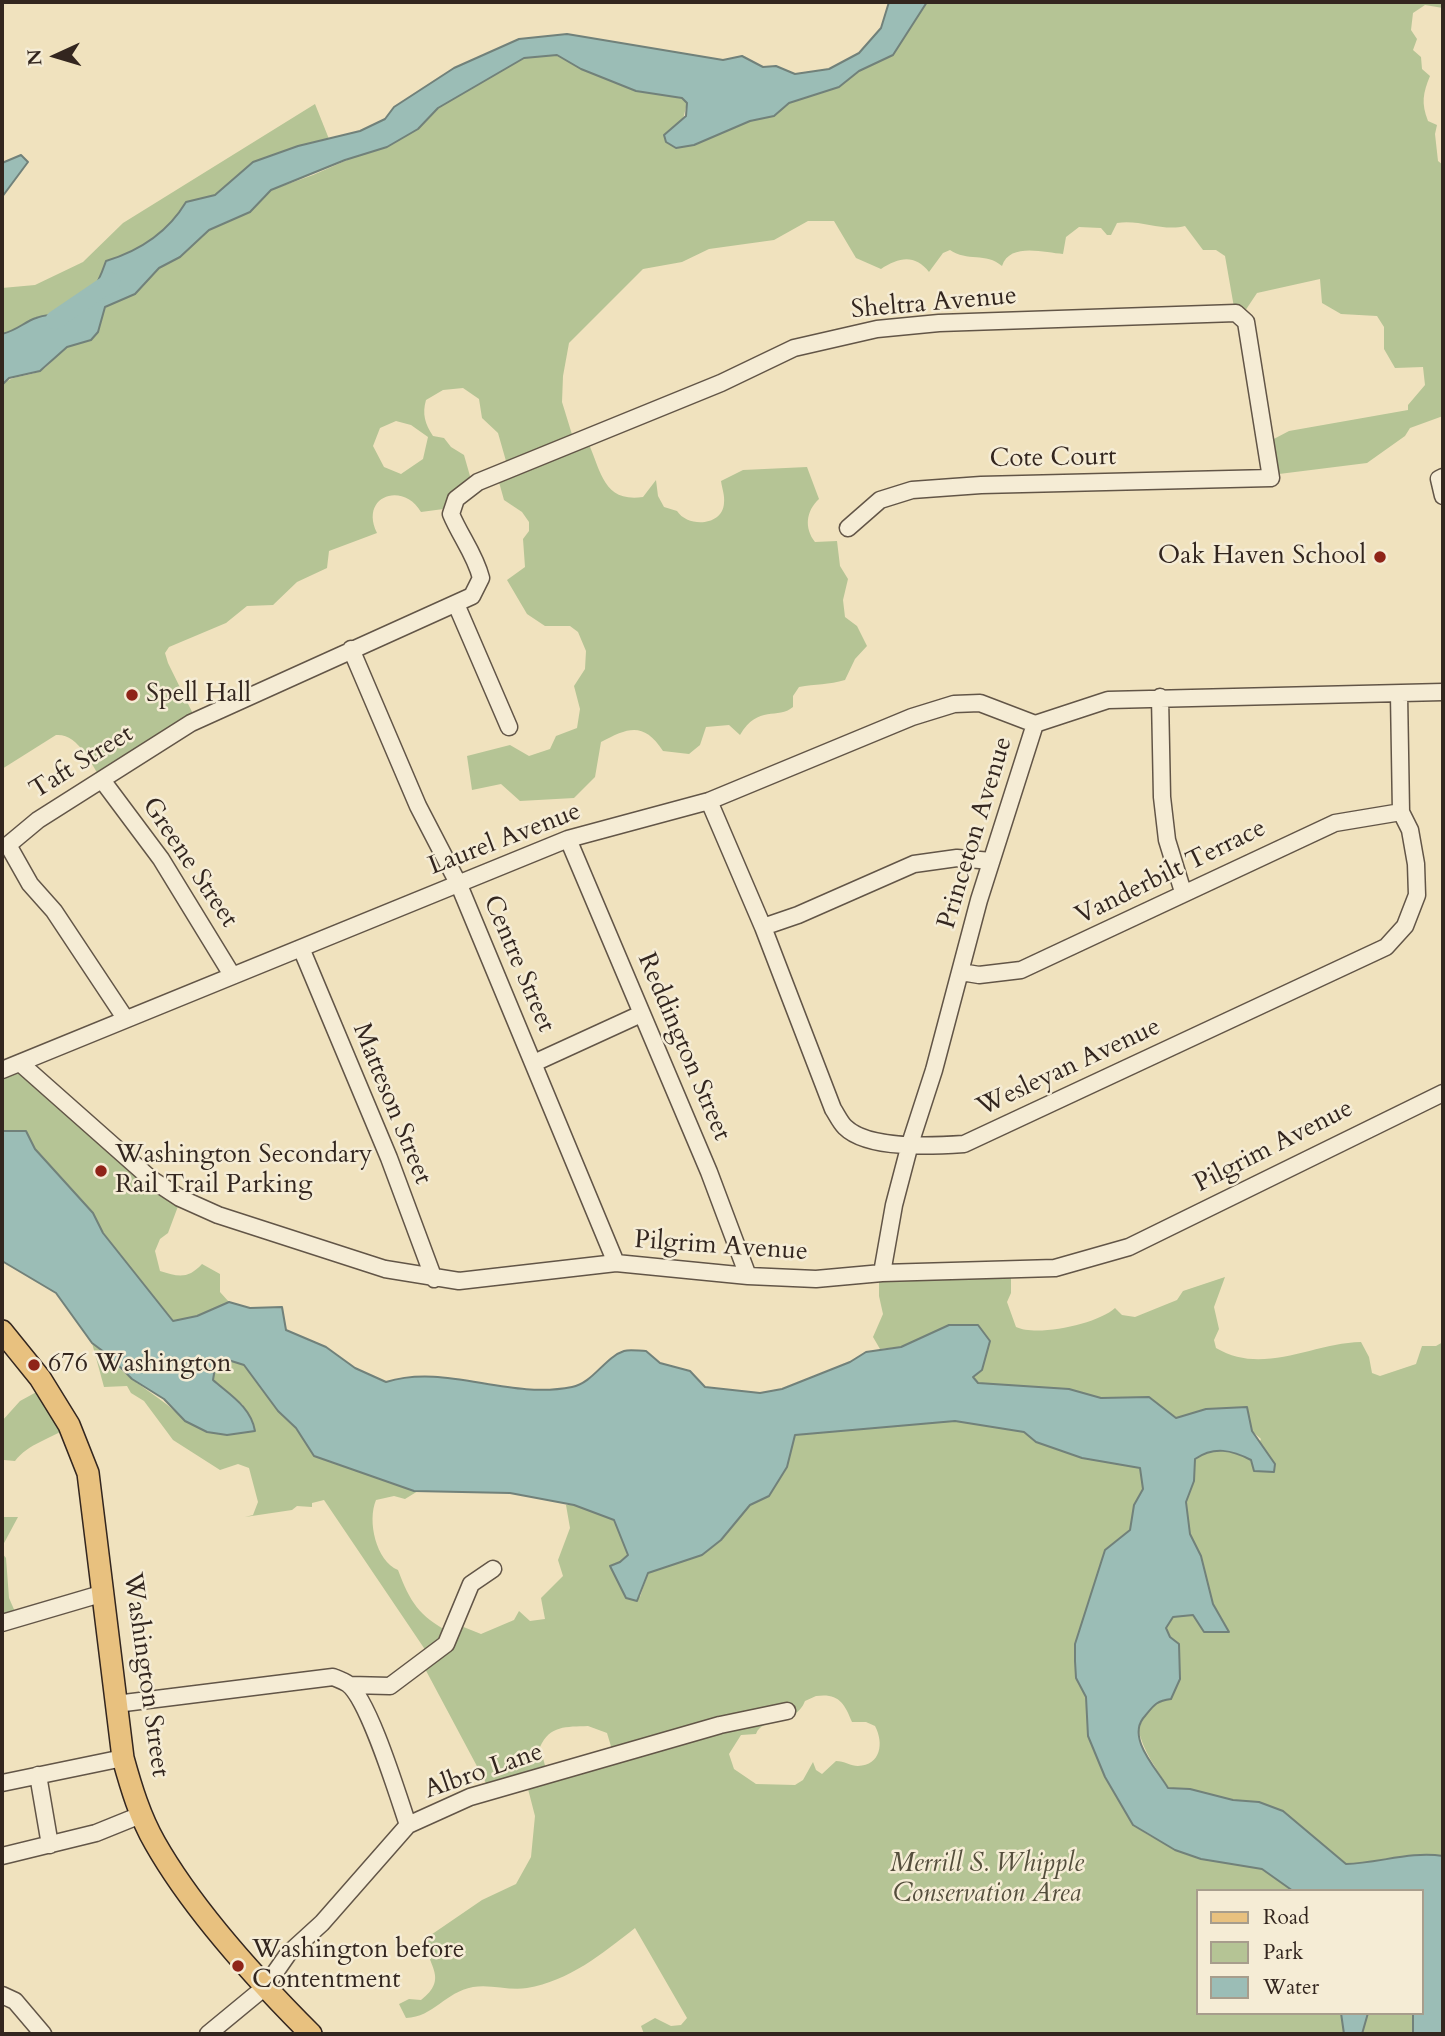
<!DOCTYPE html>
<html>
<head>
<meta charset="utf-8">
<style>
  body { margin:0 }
  #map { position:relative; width:1445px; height:2036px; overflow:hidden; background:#f0e2be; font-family:Cardo,serif }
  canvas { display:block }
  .frame { position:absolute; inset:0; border:4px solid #33261f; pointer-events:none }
  .legend { position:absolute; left:1196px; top:1889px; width:228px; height:126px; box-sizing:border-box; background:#f5ecd5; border:2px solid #a79d8c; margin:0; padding:9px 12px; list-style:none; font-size:21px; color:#33261f }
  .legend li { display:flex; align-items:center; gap:14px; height:35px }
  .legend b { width:35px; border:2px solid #a79d8c }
  .north { position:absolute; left:21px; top:21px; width:70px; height:70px; -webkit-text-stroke:5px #f5ecd5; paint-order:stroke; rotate:266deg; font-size:19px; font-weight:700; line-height:28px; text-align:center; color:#33261f }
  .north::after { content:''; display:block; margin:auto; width:24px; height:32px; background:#33261f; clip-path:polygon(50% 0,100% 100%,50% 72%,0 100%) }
</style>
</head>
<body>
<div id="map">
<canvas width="1445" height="2036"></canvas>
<div class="frame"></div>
<ul class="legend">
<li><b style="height:9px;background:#e8c17f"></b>Road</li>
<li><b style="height:19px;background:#b5c495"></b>Park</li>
<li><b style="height:19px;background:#9bbdb6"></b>Water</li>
</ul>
<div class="north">N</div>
</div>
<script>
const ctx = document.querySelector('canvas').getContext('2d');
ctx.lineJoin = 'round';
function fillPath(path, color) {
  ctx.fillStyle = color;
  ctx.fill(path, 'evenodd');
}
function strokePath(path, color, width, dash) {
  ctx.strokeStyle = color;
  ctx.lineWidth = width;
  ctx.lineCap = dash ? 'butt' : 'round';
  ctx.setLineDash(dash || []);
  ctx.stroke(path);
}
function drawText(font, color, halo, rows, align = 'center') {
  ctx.font = font + ' Cardo,serif';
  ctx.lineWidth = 5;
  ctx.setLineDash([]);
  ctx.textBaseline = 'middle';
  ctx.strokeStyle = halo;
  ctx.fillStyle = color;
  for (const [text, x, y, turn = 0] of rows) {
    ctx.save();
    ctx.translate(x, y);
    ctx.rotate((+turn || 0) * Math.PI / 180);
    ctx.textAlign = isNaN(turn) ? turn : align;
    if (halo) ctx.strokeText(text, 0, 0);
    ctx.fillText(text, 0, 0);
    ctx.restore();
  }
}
const green = new Path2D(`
  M 927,2 L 1443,2 L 1443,8 L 1425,5 L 1413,13 L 1411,30 L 1417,39 L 1413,50 L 1421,57 L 1422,69 L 1430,76 C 1423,93 1421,103 1428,121 L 1437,125 L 1435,134 L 1438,161 L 1443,165 L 1443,416 L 1410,428 L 1405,436 L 1367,463 L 1279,474 L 1270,441 L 1289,431 L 1408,410 L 1408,405 L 1425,385 L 1423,367 L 1395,368 L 1384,349 L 1384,327 L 1377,316 L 1341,314 L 1322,303 L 1320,279 L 1257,293 L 1241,317 L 1235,313 L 1225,256 L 1216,250 L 1203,250 L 1185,226 C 1163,232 1140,219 1117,223 L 1111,235 L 1107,235 L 1101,228 L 1079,227 L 1066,237 L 1063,254 C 1045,253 1010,242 1002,266 C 986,252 967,262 950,250 L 943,253 L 929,272 C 915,254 899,257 881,269 L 856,258 L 834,221 L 808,221 L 774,240 L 709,249 L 682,262 L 643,269 L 569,343 L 563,376 L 562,402 L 574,441 L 587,440 C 601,469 602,503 643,497 L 656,480 L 658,496 L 664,507 L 677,511 C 688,528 723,526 724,503 C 725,496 722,488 721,481 L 743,470 L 807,467 L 819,499 C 806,511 804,528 815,542 L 837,541 L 840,566 L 848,579 L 843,600 L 845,617 L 857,626 L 867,646 L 855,659 L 845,680 C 829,685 815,684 799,687 L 793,696 L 793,707 C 778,720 758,704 740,735 L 729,725 L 706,727 L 700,745 L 689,754 L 663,751 C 644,722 629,727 601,742 L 595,777 L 574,798 L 520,801 L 501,784 L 472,790 L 467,756 L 510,745 L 529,756 L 550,749 L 556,736 L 577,728 L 580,709 L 574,686 L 585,669 L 586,651 L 578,632 L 570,626 L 545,626 L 527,614 L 507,580 L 525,567 L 523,539 L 529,531 L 529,522 L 522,512 L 504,500 L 497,475 L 508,468 L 498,433 L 482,418 L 479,399 L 463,388 L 443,390 L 426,400 C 422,414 425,424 433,436 L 444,438 L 451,447 L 464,455 L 472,483 L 451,508 L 421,512 C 403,481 359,496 377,533 L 329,551 L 327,568 L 297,582 L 273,605 L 247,606 L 226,623 L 169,647 L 165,653 L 168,663 L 197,722 L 102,780 C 91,764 78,733 56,735 L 2,769 L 2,385 C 12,375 25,377 38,372 C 50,368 56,353 67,347 C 97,330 94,349 105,307 L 135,294 L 159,268 L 180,257 L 209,230 L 250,212 L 271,190 L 313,175 L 418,129 L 438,108 L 524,58 L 557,55 L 581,69 L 636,91 L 682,98 L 687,103 L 676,148 L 694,145 L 750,121 L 774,116 L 789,103 L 839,87 L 859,71 L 893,55 ZM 396,421 L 411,425 L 428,437 L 423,459 L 401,474 L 384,467 L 373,446 L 380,428 Z
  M 315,104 L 329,139 L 253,162 L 215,195 L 186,202 C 168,232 139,251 106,262 C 96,290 88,305 57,314 C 50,315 42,315 36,318 C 24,322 18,330 2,334 L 2,288 L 35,285 L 83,262 L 123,223 Z
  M 17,1064 L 180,1201 L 168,1233 L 160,1239 L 155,1251 L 160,1271 C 179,1277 188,1279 202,1264 L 220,1274 L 220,1292 L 229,1302 L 197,1316 L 173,1321 L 103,1233 L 93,1213 L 35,1149 L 26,1132 L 2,1131 L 2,1071 Z
  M 1011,1271 L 1011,1293 L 1007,1302 L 1016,1327 C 1037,1337 1098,1324 1115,1308 L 1122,1315 L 1135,1317 L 1177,1300 L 1183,1291 L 1225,1277 L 1214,1307 L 1219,1329 L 1214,1340 L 1216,1348 C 1263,1376 1312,1343 1361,1342 L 1369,1357 L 1372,1373 L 1380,1376 L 1416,1364 L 1422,1346 L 1436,1346 L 1443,1342 L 1443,1856 C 1411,1851 1379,1862 1346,1864 L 1282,1811 L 1259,1802 L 1233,1800 L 1190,1789 L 1168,1788 C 1156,1767 1143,1752 1138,1728 L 1151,1706 L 1180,1679 L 1166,1628 L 1173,1617 L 1193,1615 L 1204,1632 L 1229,1631 L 1213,1604 L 1201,1556 L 1190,1534 L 1186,1502 L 1194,1481 L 1195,1459 C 1214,1446 1232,1450 1251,1460 L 1261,1439 L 1252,1431 L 1247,1407 L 1206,1409 L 1176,1418 L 1149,1397 L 1101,1398 L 1069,1389 L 977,1383 L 949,1325 L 901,1347 L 880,1349 L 873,1337 L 883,1314 L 879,1296 L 879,1274 Z
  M 92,1343 C 108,1354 118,1369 133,1380 C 152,1394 169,1404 185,1421 L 243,1405 L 213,1380 L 215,1368 L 225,1359 L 244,1365 L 278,1411 L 296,1428 L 314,1456 L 418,1491 L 405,1499 L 394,1496 L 376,1500 C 367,1521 376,1561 398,1570 C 410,1602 419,1616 449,1632 L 456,1624 L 481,1634 L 514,1620 L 519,1611 L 530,1621 L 545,1619 L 541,1598 L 563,1576 L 558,1560 L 570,1528 L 566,1505 L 574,1505 L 614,1520 L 628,1555 L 620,1562 L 640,1597 L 648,1573 L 702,1555 L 722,1540 L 750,1505 L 769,1496 L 787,1467 L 795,1435 L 955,1421 L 1024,1432 L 1037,1442 L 1082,1458 L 1140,1468 L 1143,1489 L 1134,1505 L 1130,1530 L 1105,1550 L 1075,1644 L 1076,1678 L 1086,1697 L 1088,1736 L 1105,1777 L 1133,1825 L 1150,1836 L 1201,1859 L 1262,1869 L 1293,1891 L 1198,1891 L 1198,2013 L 1341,2013 L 1344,2034 L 644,2034 L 641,2026 L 655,2018 L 671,2026 L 681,2025 L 687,2018 L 635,1928 C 602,1954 569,1981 527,1988 C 510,1991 491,1984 473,1987 C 445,1992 434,2017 406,2018 L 399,2004 L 409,1999 L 421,2000 C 450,1978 426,1965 425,1939 L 482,1900 L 516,1884 L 531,1857 L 535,1816 L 528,1789 L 487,1785 L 423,1665 L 428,1654 L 324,1500 L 312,1503 L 312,1507 L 297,1506 L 292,1510 L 245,1517 L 253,1515 L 258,1502 L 249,1468 L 238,1464 L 220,1470 L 173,1440 L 144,1401 L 131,1393 L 127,1386 L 104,1387 ZM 816,1696 C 838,1693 844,1702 852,1722 L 866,1722 L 875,1726 C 884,1743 881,1765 858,1766 C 851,1766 844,1761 836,1761 L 822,1774 L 816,1770 L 813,1762 L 803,1780 L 795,1785 L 756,1784 L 734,1769 L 729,1754 L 741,1735 L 756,1734 C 763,1715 795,1727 805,1701 ZM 588,1726 L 607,1733 L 613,1753 L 547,1773 L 540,1747 C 550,1725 566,1727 588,1726 Z
  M 42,1389 L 68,1427 C 49,1440 29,1443 15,1461 L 4,1460 L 2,1421 L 20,1401 Z
  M 2,1517 L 18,1517 L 3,1545 L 2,1553 L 6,1558 L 9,1598 L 16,1614 L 7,1619 L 2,1610 Z
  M 1368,2013 L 1413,2013 L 1413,2034 L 1362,2034 Z`);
const water = new Path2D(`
  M 889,2 L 927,2 L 893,55 L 859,71 L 839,87 L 789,103 L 774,116 L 750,121 L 694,145 L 676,148 L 666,142 L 664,135 L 686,116 L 687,103 L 682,98 L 636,91 L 581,69 L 557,55 L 524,58 L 438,108 L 418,129 L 387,147 L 345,160 L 271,190 L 250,212 L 209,230 L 180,257 L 159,268 L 135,294 L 105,307 L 98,332 L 91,340 L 67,347 L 40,371 L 9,378 L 2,385 L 2,334 C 18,330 24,322 36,318 C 42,315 50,315 57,314 C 88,305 96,290 106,261 C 139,251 168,232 186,202 L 215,195 L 253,162 L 298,146 L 360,131 L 385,119 L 394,107 L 454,68 L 519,39 L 567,34 L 723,60 L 742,56 L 763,67 L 776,66 L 795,74 L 829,69 L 859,53 L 881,28 Z
  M 21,155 L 28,162 L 2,197 L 2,163 Z
  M 2,1131 L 26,1131 L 35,1149 L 93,1213 L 103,1233 L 173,1321 L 197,1316 L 229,1302 L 250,1308 L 282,1307 L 286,1330 L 326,1347 L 355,1368 L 386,1382 C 446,1363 507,1400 572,1387 C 593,1383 605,1357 624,1351 C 630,1349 639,1351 646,1351 L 660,1363 L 690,1371 L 705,1387 L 760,1393 L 782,1389 L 850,1362 L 866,1352 L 901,1347 L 949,1325 L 978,1325 L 990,1341 L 982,1370 L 973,1377 L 978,1383 L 1069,1389 L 1101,1398 L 1149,1397 L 1176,1418 L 1206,1409 L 1247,1407 L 1252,1431 L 1275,1464 L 1274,1472 L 1254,1471 L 1251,1460 C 1232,1450 1214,1446 1195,1459 L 1194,1481 L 1186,1502 L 1190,1534 L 1201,1556 L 1213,1604 L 1229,1632 L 1204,1632 L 1193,1615 L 1173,1617 L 1166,1628 L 1170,1637 L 1179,1644 L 1180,1679 L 1171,1699 C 1156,1701 1154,1705 1145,1716 C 1125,1737 1157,1769 1168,1788 L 1190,1789 L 1233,1800 L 1259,1802 L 1283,1811 L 1346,1864 C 1379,1863 1411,1851 1443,1856 L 1443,2034 L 1413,2034 L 1413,2013 L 1422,2013 L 1422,1891 L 1293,1891 L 1262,1869 L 1201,1859 L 1175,1850 L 1133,1825 L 1105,1777 L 1088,1736 L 1086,1697 L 1076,1678 L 1075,1661 L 1075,1644 L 1105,1550 L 1130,1530 L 1134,1505 L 1143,1489 L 1140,1468 L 1082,1458 L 1036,1442 L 1024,1432 L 955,1421 L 795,1435 L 787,1467 L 769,1496 L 750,1505 L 721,1540 L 702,1555 L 648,1573 L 637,1601 L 626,1598 L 610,1566 L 620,1562 L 628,1555 L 614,1520 L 574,1505 L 510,1493 L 414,1491 L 314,1456 L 296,1428 L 278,1411 L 244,1365 L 225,1359 L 215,1368 L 213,1380 C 230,1395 251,1407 255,1431 L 227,1435 L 207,1432 L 185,1421 L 164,1399 L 132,1379 L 108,1355 L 92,1343 L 56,1293 L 2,1261 Z
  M 1341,2013 L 1368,2013 L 1362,2034 L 1344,2034 Z`);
const river = new Path2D(`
  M 55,320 L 111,282`);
const minor = new Path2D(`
  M 1443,477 L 1439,479 L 1443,496
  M 456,604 L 509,727
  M 351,649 L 418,806 L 459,885 L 616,1263
  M 1160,697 L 1162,797 L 1167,840 L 1183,892
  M 102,780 L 161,859 L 232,975
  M 709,801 L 763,927 L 833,1109 C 837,1115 840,1122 845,1127 C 868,1150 934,1146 964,1144 L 1386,947 L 1405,926 L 1417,895 L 1416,864 L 1410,830 L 1401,812 L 1399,694
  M 568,839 L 709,1172 L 748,1276
  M 763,927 L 798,915 L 914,864 L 957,858 L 991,861
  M 301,948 L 389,1158 L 434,1279
  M 961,972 L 979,975 L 1021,970 L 1335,823 L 1401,812
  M 125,1018 L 54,911 L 30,884 L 8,845 L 38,820 L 191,723 L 472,596 L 481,578 C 475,554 460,536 451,514 L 456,499 L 478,482 L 721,383 L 794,348 L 877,329 L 939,323 L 1236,313 L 1246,322 L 1271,478 L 981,485 L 912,490 L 880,500 L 848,528
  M 20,1063 L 151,1179 L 180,1198 L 218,1215 L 385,1269 L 459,1281 L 616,1263 L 748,1276 L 816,1279 L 882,1273 L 1055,1268 L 1129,1247 L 1443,1093
  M 534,1063 L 641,1014
  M 2,1070 L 568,839 L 709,801 L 912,717 L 954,704 L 980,703 L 1035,724
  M 882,1273 L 894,1205 L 910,1144 L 934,1070 L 979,900 L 1035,724 L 1108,700 L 1443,692
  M 2,1623 L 104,1593
  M 350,1685 L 390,1686 L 446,1644 L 471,1584 L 493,1569
  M 116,1704 L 333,1677 C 338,1679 344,1681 348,1684 C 369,1700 398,1796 408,1825
  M 38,1775 L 50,1845
  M 2,1783 L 123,1758
  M 2,1856 L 96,1833 L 143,1814
  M 2,1995 L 15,2001 L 43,2034
  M 208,2034 L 265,1987 L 288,1954 L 322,1923 L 408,1825 L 470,1797 L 720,1725 L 787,1711`);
const major = new Path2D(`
  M 2,1331 L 40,1378 L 69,1425 L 88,1473 L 123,1758 C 131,1787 140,1817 155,1843 C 193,1910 257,1980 311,2034`);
const markers = [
  [1380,557,7,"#8f2418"],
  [132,695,7,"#8f2418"],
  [101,1171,7,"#8f2418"],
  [34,1365,7,"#8f2418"],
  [238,1966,7,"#8f2418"]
];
const streetNames = [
  ["Sheltra Avenue",934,304,-5],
  ["Cote Court",1053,459,-1],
  ["Taft Street",82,763,-32],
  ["Princeton Avenue",976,833,-73],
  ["Laurel Avenue",505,840,-21],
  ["Greene Street",189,863,56],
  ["Vanderbilt Terrace",1171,873,-26],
  ["Centre Street",518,964,67],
  ["Reddington Street",683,1047,67],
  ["Wesleyan Avenue",1069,1068,-25],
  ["Matteson Street",391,1104,68],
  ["Pilgrim Avenue",1274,1147,-27],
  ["Pilgrim Avenue",721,1247,4],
  ["Washington Street",145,1675,82],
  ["Albro Lane",484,1772,-19]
];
const poiNames = [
  ["Oak Haven School",1366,557,"right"],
  ["Spell Hall",146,695],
  ["Washington Secondary",115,1156],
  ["Rail Trail Parking",115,1186],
  ["676 Washington",48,1365],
  ["Washington before",252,1951],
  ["Contentment",252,1981]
];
const parkNames = [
  ["Merrill S. Whipple",987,1865],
  ["Conservation Area",987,1895]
];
fillPath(green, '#b5c495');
fillPath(water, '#9bbdb6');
strokePath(water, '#71817a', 2);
strokePath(river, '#9bbdb6', 19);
strokePath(minor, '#625547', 19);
strokePath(major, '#33261f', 24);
strokePath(minor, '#f5ecd5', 16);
strokePath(major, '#e8c17f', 21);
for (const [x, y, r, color] of markers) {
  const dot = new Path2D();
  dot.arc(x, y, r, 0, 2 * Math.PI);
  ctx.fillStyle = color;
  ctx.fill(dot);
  strokePath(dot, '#f5ecd5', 2.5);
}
drawText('26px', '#33261f', '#f5ecd5', streetNames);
drawText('26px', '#33261f', '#f5ecd5', poiNames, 'left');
drawText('italic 26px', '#544e3c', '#f5ecd5', parkNames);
</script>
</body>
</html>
